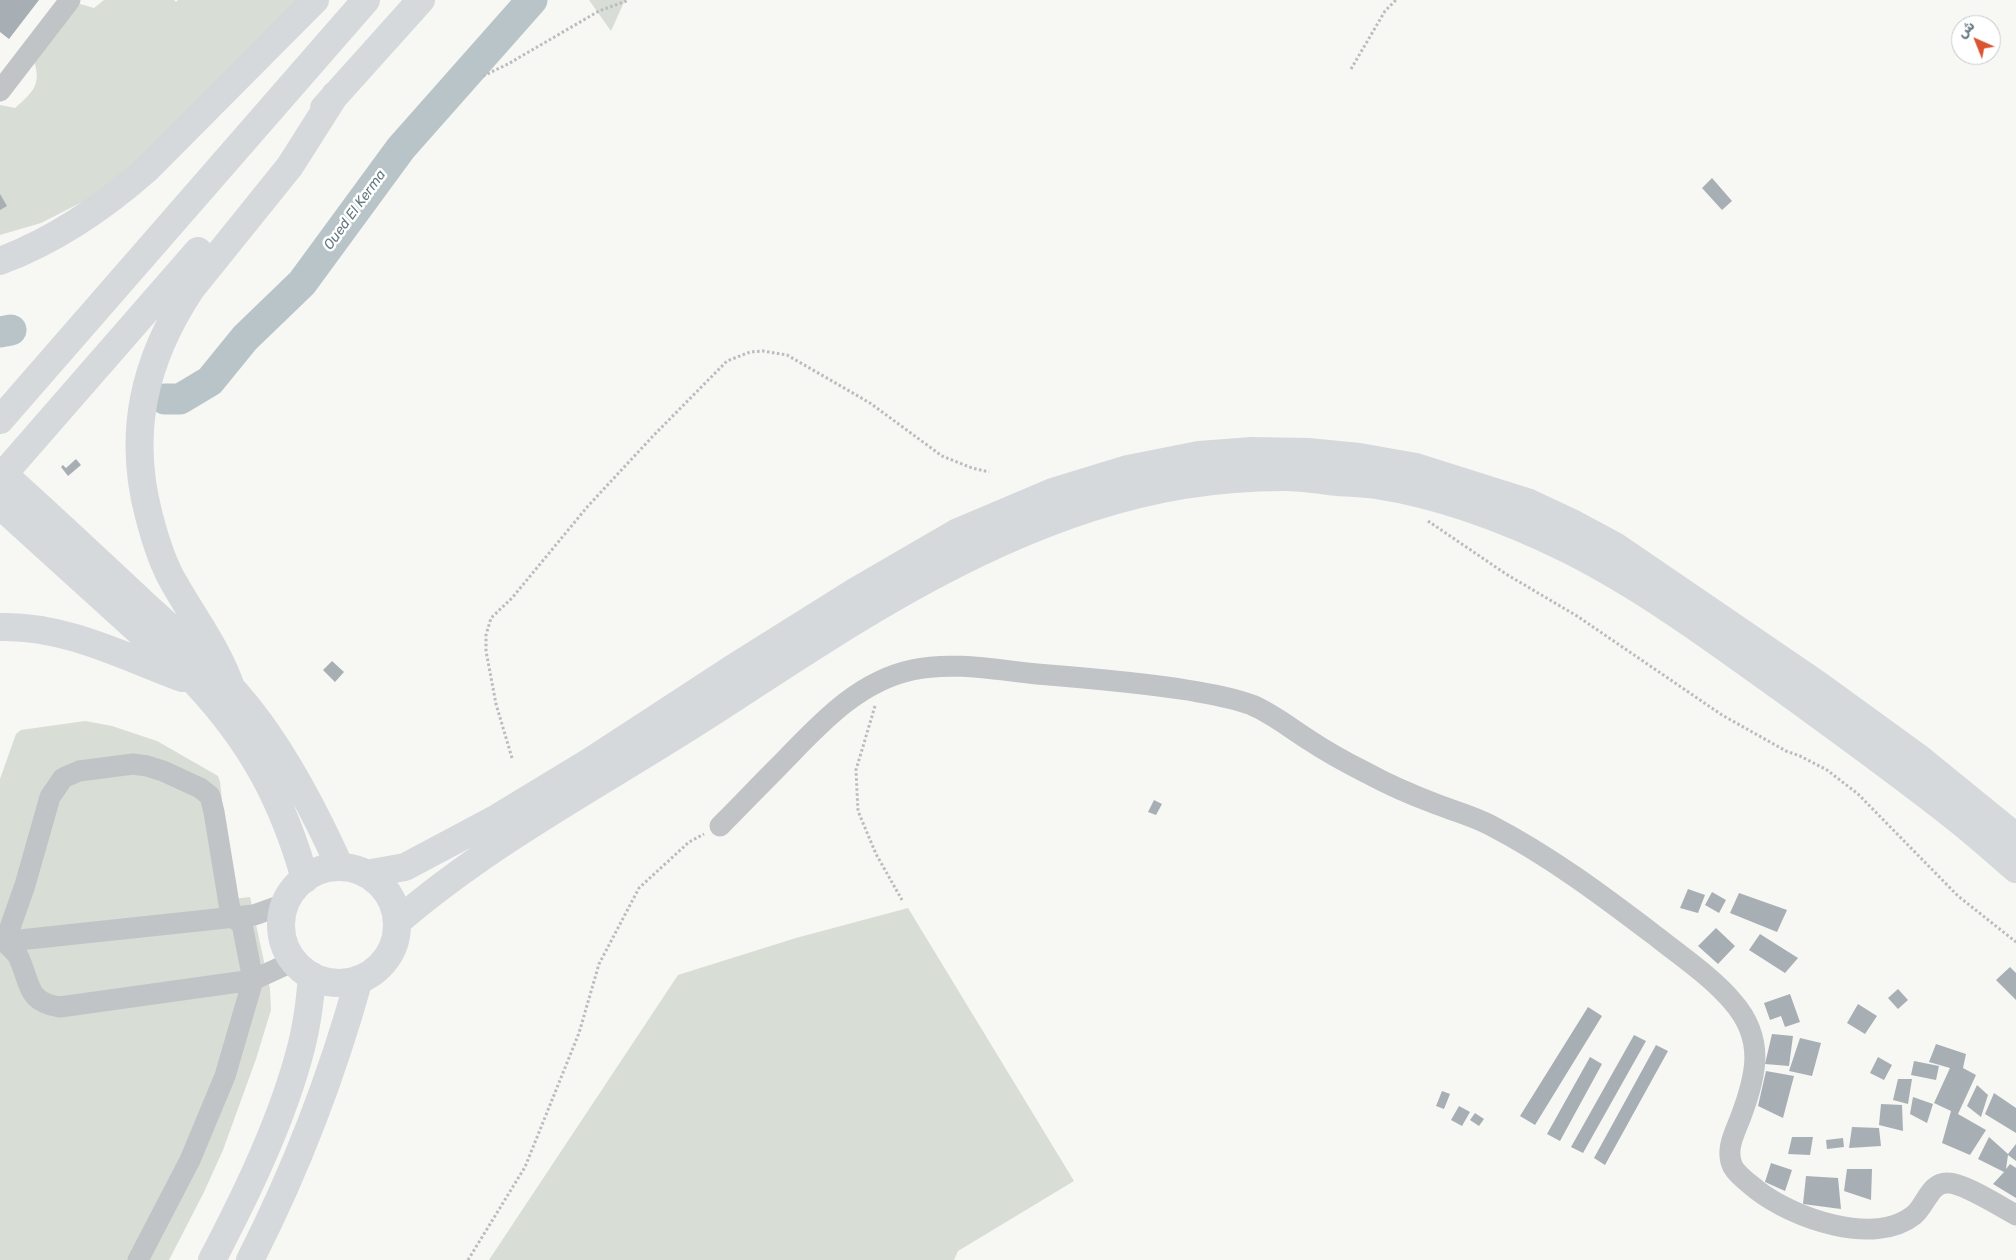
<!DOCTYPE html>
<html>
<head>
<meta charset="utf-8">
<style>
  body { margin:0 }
  #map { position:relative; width:2016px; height:1260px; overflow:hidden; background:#f7f7f4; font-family:Rubik,Cairo,sans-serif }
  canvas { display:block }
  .north { position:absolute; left:1951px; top:15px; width:50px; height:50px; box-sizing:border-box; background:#fff; border:1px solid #c2c9cd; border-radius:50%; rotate:316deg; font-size:14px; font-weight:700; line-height:20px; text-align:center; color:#677783 }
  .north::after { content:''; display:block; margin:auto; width:18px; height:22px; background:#da5431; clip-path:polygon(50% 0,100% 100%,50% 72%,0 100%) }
</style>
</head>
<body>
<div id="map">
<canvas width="2016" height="1260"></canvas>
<div class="north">ش</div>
</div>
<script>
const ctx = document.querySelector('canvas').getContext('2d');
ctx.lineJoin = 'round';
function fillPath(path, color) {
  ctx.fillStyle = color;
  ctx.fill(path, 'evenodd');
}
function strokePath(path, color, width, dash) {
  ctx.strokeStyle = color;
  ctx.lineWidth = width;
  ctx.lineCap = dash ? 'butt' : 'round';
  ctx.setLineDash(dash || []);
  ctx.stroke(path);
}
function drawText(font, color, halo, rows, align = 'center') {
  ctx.font = font + ' Rubik,sans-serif';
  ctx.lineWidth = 5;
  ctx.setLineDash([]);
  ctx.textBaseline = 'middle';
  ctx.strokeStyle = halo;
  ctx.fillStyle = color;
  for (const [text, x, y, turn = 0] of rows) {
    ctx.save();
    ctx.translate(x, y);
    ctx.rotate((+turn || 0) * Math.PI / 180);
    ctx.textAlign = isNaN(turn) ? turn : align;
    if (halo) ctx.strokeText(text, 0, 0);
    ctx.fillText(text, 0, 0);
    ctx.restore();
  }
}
const green = new Path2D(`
  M 104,0 L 174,0 L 176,2 L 178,0 L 302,0 L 153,152 L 90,198 L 41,223 L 0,235 L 0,105 L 15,108 C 32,93 42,85 34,61 L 80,4 L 94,8 Z
  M 589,0 L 625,0 L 611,31 Z
  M 85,721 L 112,726 L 157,741 L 218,776 L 220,782 L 233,899 L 250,897 L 270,989 L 271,1010 L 256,1059 L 223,1150 L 204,1192 L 169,1260 L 0,1260 L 0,779 L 16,734 L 21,730 Z
  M 908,908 L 1074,1181 L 958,1251 L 954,1260 L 489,1260 L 678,975 L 796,938 Z`);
const river = new Path2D(`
  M 0,332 L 11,330
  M 165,399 L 180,399 L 210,381 L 245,338 L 302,283 L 401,148 L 532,0`);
const building = new Path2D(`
  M 0,0 L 39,0 L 9,39 L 0,32 Z
  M 1712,178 L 1732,201 L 1722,210 L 1702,188 Z
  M 0,194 L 7,206 L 0,210 Z
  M 76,459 L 81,465 L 68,476 L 61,467 L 63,465 L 66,468 Z
  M 332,661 L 344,672 L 335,682 L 323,670 Z
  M 1154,800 L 1162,804 L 1156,815 L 1148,812 Z
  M 1688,889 L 1705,895 L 1698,913 L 1680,908 Z
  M 1712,892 L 1726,900 L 1719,913 L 1705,905 Z
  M 1739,893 L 1787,910 L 1777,932 L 1730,913 Z
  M 1716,928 L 1735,946 L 1718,964 L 1698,946 Z
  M 1760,934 L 1798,958 L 1785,973 L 1749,950 Z
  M 2010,967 L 2016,973 L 2016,1000 L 1996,980 Z
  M 1898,989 L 1908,1000 L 1898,1009 L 1888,998 Z
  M 1790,994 L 1800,1022 L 1785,1027 L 1781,1016 L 1770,1020 L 1764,1003 Z
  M 1858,1004 L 1877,1016 L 1865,1034 L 1847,1023 Z
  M 1588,1007 L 1602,1016 L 1535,1125 L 1520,1116 Z
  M 1772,1034 L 1793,1036 L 1789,1066 L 1765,1064 Z
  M 1634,1035 L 1646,1041 L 1583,1153 L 1571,1147 Z
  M 1800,1038 L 1821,1043 L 1812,1076 L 1789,1071 Z
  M 1936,1044 L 1966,1054 L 1963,1068 L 1976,1075 L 1958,1114 L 1986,1130 L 1970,1155 L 1942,1143 L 1951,1111 L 1934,1103 L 1950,1068 L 1929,1062 Z
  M 1656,1045 L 1668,1051 L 1605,1165 L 1594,1158 Z
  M 1590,1057 L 1602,1064 L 1560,1141 L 1547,1134 Z
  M 1878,1057 L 1892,1065 L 1884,1080 L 1870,1073 Z
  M 1914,1061 L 1939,1066 L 1936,1080 L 1911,1075 Z
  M 1766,1071 L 1794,1076 L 1783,1118 L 1758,1106 Z
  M 1898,1079 L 1912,1079 L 1908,1104 L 1893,1100 Z
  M 1977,1085 L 1988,1095 L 1981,1117 L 1967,1106 Z
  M 1442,1091 L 1450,1094 L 1444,1109 L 1436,1106 Z
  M 1994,1093 L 2016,1108 L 2016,1133 L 1985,1114 Z
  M 1913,1097 L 1933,1104 L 1927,1123 L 1910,1114 Z
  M 1881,1104 L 1902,1105 L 1903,1131 L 1879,1125 Z
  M 1459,1106 L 1470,1112 L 1462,1126 L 1451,1120 Z
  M 1475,1113 L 1484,1119 L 1479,1126 L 1470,1120 Z
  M 1852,1127 L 1879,1128 L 1881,1146 L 1849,1148 Z
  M 1792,1137 L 1813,1137 L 1810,1155 L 1788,1154 Z
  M 1989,1137 L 2008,1154 L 2016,1144 L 2016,1161 L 2008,1155 L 2006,1169 L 2010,1164 L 2016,1168 L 2016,1198 L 1993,1184 L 2004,1172 L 1978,1159 Z
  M 1843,1138 L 1844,1147 L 1827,1149 L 1826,1140 Z
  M 1771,1163 L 1792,1170 L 1785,1191 L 1765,1182 Z
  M 1847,1169 L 1872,1169 L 1871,1200 L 1844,1191 Z
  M 1806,1176 L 1838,1178 L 1841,1209 L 1803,1204 Z`);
const path = new Path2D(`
  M 1351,69 L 1385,11 L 1396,0
  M 483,76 L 508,64 L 599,11 L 629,0
  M 1428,521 L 1506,574 L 1577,616 L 1722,715 L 1786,751 L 1800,756 L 1827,770 L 1858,794 L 1958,896 L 2016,942
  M 875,706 L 856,770 L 858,811 L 876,854 L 902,900
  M 512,758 L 496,704 L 486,651 L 486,635 L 491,618 L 512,598 L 588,506 L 653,436 L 727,361 L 750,352 L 763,351 L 787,355 L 870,403 L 942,456 L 972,468 L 989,472
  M 468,1260 L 525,1167 L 579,1033 L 599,964 L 639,888 L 689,842 L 704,834`);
const minor = new Path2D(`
  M 0,91 L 70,0
  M 720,826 C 740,806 759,786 779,766 C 817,727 856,682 912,670 C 952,661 997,670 1037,674 C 1087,678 1137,682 1187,690 C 1209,694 1231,697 1252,705 C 1273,714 1290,728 1309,740 C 1327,752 1347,763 1367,773 C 1389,785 1412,795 1436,804 C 1454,811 1473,816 1490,825 C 1550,856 1603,896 1657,937 C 1682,957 1712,977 1733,1002 C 1766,1040 1756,1077 1740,1119 C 1734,1134 1725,1151 1733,1167 C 1738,1176 1750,1184 1757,1190 C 1793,1218 1874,1247 1914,1215 C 1926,1205 1930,1182 1948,1183 C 1964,1183 2001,1207 2016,1215
  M 0,942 L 254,915 L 285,904
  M 5,942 L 25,885 L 50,797 L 63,778 L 79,771 L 133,764 L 147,766 L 163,771 L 200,788 L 210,796 L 214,812 L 231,916 L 242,924 L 253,980 L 225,1076 L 190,1160 L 138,1260
  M 5,942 C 9,946 15,951 18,956 C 31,982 25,1002 60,1007 L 253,980 L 294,961`);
const major = new Path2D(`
  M 212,1260 C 247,1193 282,1121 301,1048 C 307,1025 310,1001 312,976
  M 250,1260 C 296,1170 332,1076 359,979`);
const highway = new Path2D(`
  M 324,108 L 421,0
  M 0,261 C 56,240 104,207 148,168 L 315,0
  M 0,420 L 366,0
  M 0,471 C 49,515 97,560 145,605 C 185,641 227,678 259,722 C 292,767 317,816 340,867
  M 0,478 L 198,251
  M 0,505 L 197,684 C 252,743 283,801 305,879
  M 0,627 C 64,625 123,656 182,678
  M 232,690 C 218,649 195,620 174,583 C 162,563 155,539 149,516 C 127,433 144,360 191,289 L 290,166 L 335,95
  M281 925a58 58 0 1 1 116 0a58 58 0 1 1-116 0Z
  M 366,874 L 405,867 L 497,818 L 591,761 L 735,667 L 856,591 L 956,533 L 1053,492 L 1128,469 L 1199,455 L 1252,451 L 1308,452 L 1359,457 L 1416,467 L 1527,502 L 1574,524 L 1615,546 L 1817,684 L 1919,758 L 2016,837
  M 397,922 C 493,839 608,780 714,711 C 834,633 953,552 1090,508 C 1151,488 1219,477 1283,477 C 1301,477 1320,480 1338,482 C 1351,483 1363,483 1376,485 C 1441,495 1510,521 1569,550 C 1644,588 1712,638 1780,687 C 1838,729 1896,771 1952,815 C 1974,832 1995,851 2016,869`);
const waterNames = [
  ["Oued El Kerma",355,210,-54]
];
fillPath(green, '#d8ddd5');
strokePath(river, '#b9c4c8', 31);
fillPath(building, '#a7afb4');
strokePath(path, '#babdbf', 3, [2.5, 2.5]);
strokePath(minor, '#c0c4c7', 21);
strokePath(major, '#d5d9dc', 28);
strokePath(highway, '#d5d9dc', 28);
drawText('italic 14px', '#63787f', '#fff', waterNames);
</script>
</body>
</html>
